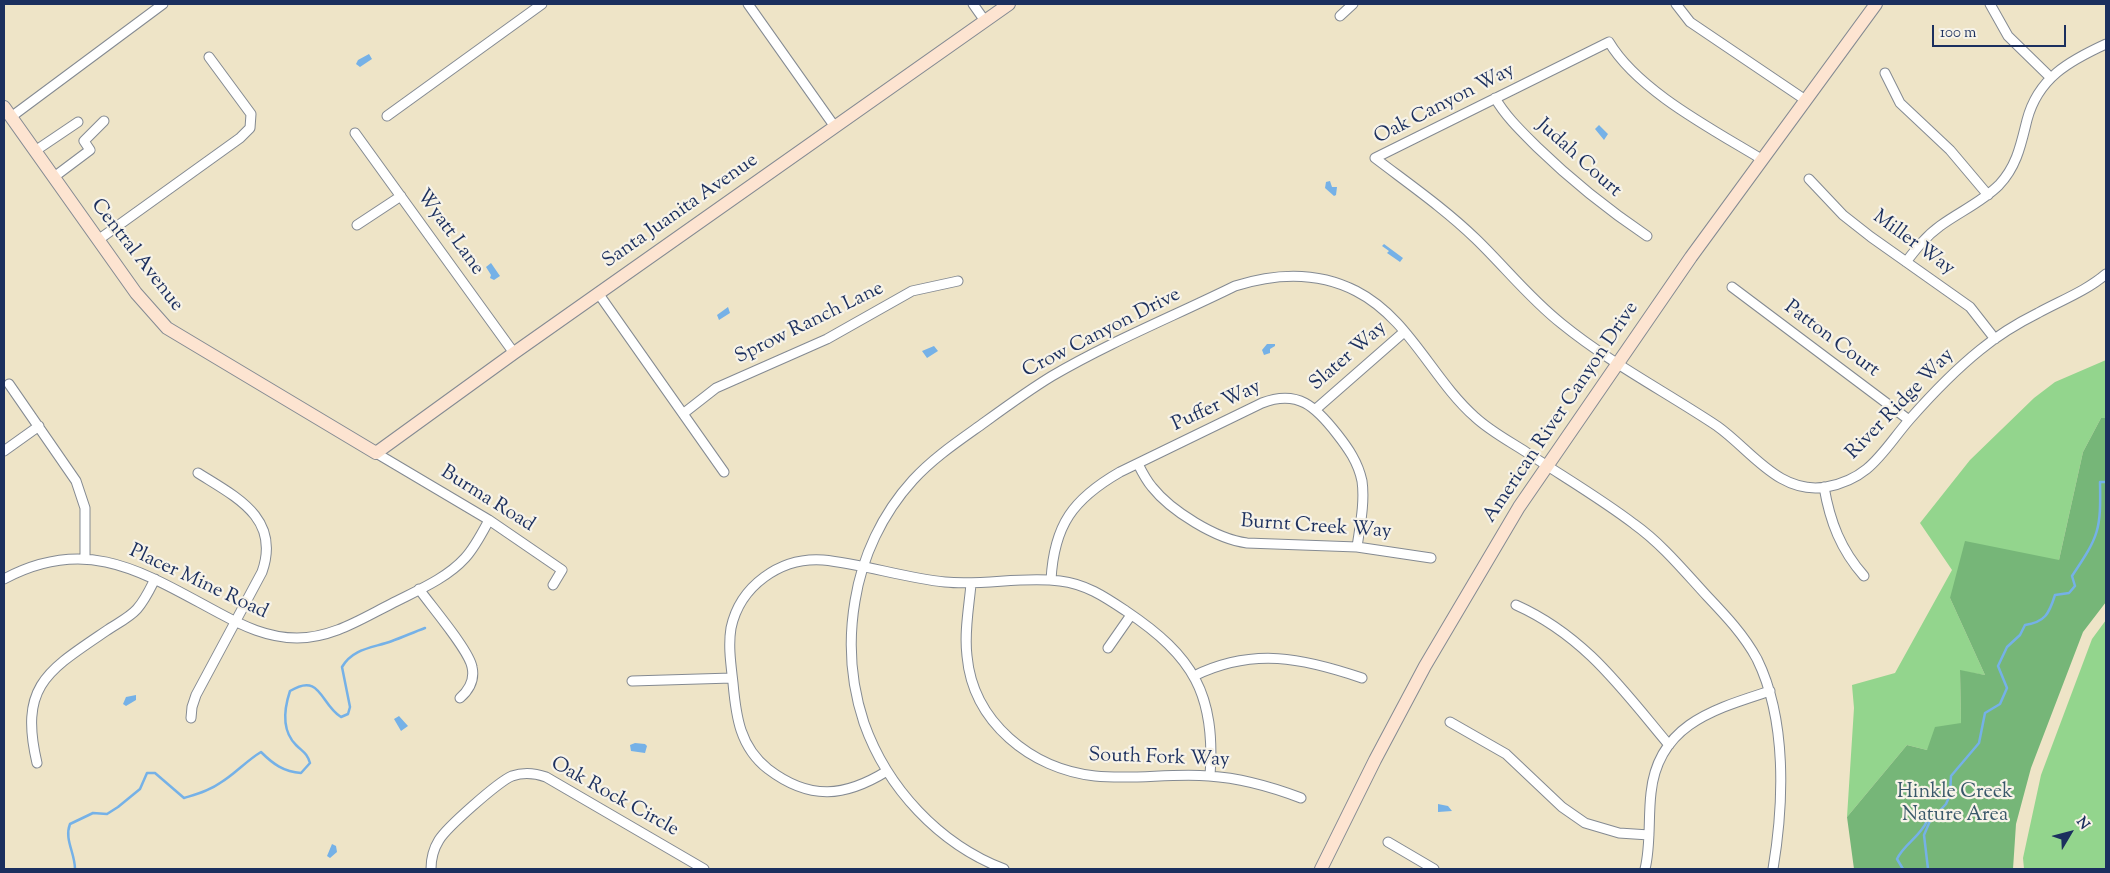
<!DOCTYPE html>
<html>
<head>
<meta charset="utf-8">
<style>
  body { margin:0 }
  #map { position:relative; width:2110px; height:873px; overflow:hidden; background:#eee4c7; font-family:"Sorts Mill Goudy",serif }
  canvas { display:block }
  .frame { position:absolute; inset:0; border:5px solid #1b2f5e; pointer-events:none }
  .north { position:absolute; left:2045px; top:808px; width:50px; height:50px; -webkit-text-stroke:4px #f7f3e8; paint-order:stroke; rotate:53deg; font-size:14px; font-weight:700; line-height:20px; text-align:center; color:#1b2f5e }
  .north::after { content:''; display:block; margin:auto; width:18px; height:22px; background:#1b2f5e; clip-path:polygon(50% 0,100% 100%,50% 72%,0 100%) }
  .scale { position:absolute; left:1932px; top:25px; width:134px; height:22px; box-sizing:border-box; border:2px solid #1b2f5e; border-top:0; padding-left:6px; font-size:15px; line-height:18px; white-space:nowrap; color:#1b2f5e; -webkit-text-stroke:4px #f7f3e8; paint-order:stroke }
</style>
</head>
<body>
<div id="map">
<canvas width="2110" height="873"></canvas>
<div class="frame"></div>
<div class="north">N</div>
<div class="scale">100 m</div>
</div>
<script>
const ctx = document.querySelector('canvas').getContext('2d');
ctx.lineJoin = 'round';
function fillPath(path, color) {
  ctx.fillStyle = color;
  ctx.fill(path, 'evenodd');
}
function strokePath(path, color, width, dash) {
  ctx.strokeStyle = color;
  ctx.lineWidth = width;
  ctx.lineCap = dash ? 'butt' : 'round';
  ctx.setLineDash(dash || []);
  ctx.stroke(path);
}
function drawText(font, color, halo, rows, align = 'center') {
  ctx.font = font + ' "Sorts Mill Goudy",serif';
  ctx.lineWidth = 4.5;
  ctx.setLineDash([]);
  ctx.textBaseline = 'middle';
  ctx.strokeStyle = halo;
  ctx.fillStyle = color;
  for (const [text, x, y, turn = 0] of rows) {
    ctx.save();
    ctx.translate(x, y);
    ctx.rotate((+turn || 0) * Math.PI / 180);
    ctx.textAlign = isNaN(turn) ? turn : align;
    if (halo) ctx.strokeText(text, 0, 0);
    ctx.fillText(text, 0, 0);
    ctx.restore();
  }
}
const green = new Path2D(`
  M 2106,360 L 2106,418 L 2101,418 L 2083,452 L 2059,560 L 1950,598 L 1985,675 L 1960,671 L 1961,723 L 1927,750 L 1907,745 L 1847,817 L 1854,708 L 1852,685 L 1895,673 L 1952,570 L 1920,523 L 1970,460 L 2034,398 L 2055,382 Z
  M 2106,620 L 2106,869 L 2024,869 L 2023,858 L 2041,775 L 2092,639 Z`);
const forest = new Path2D(`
  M 2101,418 L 2106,418 L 2106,602 L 2083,632 L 2031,768 L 2016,824 L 2013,869 L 1854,869 L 1847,817 L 1907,745 L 1927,750 L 1935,727 L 1961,723 L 1960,670 L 1985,675 L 1950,598 L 1965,541 L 2059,560 L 2083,452 Z`);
const water = new Path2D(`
  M 369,54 L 372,59 L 360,67 L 356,64 L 358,60 Z
  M 1599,125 L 1608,134 L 1604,140 L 1595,129 Z
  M 1330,181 L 1332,187 L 1337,187 L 1336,195 L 1334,196 L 1325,188 L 1326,182 Z
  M 1384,244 L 1403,258 L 1400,262 L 1387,253 L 1389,251 L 1382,246 Z
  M 491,263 L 500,276 L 494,280 L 490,278 L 491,275 L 486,267 Z
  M 728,307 L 730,313 L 719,320 L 717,315 Z
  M 1267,344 L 1275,344 L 1275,346 L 1270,349 L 1270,353 L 1264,355 L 1262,350 Z
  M 934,346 L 938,351 L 927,358 L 922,351 Z
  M 136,695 L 136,700 L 126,706 L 123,704 L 126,697 Z
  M 399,716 L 408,726 L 401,731 L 394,719 Z
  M 635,743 L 645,744 L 647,746 L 645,753 L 631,751 L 630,745 Z
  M 1438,804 L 1448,806 L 1452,811 L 1438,812 Z
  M 332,844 L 336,846 L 337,852 L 330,858 L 327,856 Z`);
const stream = new Path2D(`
  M 75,869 C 75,853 64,839 70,824 L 93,813 L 107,814 L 118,807 L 140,789 L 147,773 L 155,773 L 184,798 C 197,794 209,791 220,783 C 235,774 246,761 261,752 C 273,764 284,772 301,773 L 310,763 C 307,753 303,752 296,745 C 281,730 284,709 290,691 C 321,672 320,704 341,717 L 348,714 L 350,707 L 342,667 C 353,648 373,648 392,641 C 403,637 414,632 425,628
  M 1903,869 L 1897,859 C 1904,844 1920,837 1927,821 L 1930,821
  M 1928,869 L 1924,835 L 1930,821 L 1946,804 L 1950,795 L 1951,776 L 1979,743 L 1985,713 L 2000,704 L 2007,688 L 1998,666 L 2007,647 L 2020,635 L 2025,625 C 2045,622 2049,614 2055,595 L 2069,593 L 2075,586 L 2072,576 C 2099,536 2101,530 2100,482 L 2106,482`);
const street = new Path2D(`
  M 748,4 L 835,127
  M 973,4 L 985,21
  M 1676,4 L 1690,22 L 1804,99
  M 1990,4 L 2008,36 L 2050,77
  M 1340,16 L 1353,4
  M 1885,73 L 1900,103 L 1950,150 L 1988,195
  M 1495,98 C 1506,117 1522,132 1537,147 C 1572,181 1607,209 1647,236
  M 387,116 L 542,4
  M 11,117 L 163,4
  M 355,133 L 514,353
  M 35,151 L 78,122
  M 1763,160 C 1714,130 1638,91 1609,42 L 1375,158 C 1409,184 1445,209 1476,239 C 1505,267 1530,299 1562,324 C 1610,363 1666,392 1717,426 C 1751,450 1779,495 1826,487 C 1871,479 1883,450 1910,419 C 1932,394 1954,371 1980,350 C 1997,336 2018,323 2038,313 C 2062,300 2086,291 2106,274
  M 54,177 L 90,150 L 84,141 L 104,121
  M 1809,179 L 1843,215 L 1871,237 L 1970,307 L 1995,339
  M 357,225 L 401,196
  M 98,240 L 240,138 L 250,128 L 251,114 L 209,57
  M 1906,262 C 1916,249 1926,236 1940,226 C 1959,212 1982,202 1999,185 C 2017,166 2021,144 2027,120 C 2038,78 2069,61 2106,44
  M 1732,287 L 1909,420
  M 598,293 L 724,472
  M 9,384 L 76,481 L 85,508 L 85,559
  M 1316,409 L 1404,332
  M 684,413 L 716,388 L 827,339 L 912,291 L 958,281
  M 4,451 L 39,426
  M 376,453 L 489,520 L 562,570 L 553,585
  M 1138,464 C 1142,472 1146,480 1152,487 C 1171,511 1216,539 1247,543 L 1357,547 L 1431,558
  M 1824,487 C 1830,522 1841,550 1864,576
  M 4,579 C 88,534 144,573 219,613 C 243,626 268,638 297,638 C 332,638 361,619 391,604 C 416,591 446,579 465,558 C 475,547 482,533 489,520
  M 1051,580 C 1054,525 1073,499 1120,472 L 1262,403 C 1298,389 1316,407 1337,434 C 1348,448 1358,462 1362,481 C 1365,502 1360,526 1357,547
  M 971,584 C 969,607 964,632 967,656 C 973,722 1031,769 1095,776 C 1133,780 1171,773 1209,776 C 1241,778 1272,787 1301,798
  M 419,589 C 431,606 469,650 472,667 C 475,680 469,690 460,698
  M 1516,605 C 1585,636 1622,689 1669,745
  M 1108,648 L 1131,615
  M 1194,676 C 1253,647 1303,658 1362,678
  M 632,681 L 732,678
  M 191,718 L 192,707 L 196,695 L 262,572 C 281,518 236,497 198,473
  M 1450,722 L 1506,754 L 1562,807 L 1585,823 L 1619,833 L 1649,835
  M 37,763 C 19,686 47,671 106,631 C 116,624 129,618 137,609 C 145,600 150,589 155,579
  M 887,771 C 845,797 810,801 768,769 C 740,747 736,717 733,683 C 731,665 728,646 731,628 C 740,586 780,557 823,560 C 864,564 904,578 945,582 C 983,586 1022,576 1060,581 C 1086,584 1105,597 1126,611 C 1193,656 1216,694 1210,776
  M 1388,842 L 1434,869
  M 431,869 C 431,859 434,848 439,840 C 447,827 498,782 512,776 C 523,772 535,773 546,777 L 704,869
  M 1004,869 C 939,844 887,788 864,723 C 851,684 848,642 855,601 C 862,557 882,514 913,480 C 934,457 960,440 985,422 C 1007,406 1029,390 1052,376 C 1110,342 1174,316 1235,286 C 1276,273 1317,271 1356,291 C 1409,318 1432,379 1475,417 C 1490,431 1509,441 1526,452 C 1562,476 1600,498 1634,524 C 1662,544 1684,571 1707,596 C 1726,616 1744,635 1757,659 C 1787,720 1784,803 1773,869
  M 1645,869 C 1651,845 1648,818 1651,793 C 1658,724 1715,709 1770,691`);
const secondary = new Path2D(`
  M 4,107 L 136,293 L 167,328 L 376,453 L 514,353 L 1009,4
  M 1321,869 L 1375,760 L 1425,666 L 1519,507 L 1691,257 L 1876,4`);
const streetNames = [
  ["Oak Canyon Way",1445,105,-27],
  ["Judah Court",1578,159,42],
  ["Santa Juanita Avenue",681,212,-35],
  ["Wyatt Lane",449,233,54],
  ["Miller Way",1913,244,36],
  ["Central Avenue",136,256,52],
  ["Sprow Ranch Lane",810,324,-26],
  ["Crow Canyon Drive",1102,334,-27],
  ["Patton Court",1831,340,37],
  ["Slater Way",1349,357,-41],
  ["River Ridge Way",1901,405,-46],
  ["Puffer Way",1217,407,-25],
  ["American River Canyon Drive",1562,413,-56],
  ["Burma Road",487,500,32],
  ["Burnt Creek Way",1316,528,4],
  ["Placer Mine Road",198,583,25],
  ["South Fork Way",1159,759,2],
  ["Oak Rock Circle",614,798,29]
];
const parkNames = [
  ["Hinkle Creek",1955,794],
  ["Nature Area",1955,817]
];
fillPath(green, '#93d58d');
fillPath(forest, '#76b678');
fillPath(water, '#75b1e7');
strokePath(stream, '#75b1e7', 2.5);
strokePath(street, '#848a92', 11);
strokePath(secondary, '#848a92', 14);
strokePath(street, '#fff', 9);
strokePath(secondary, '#fde4d1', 12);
drawText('20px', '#1b2f5e', '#f7f3e8', streetNames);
drawText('20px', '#39586a', '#f7f3e8', parkNames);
</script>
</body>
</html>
